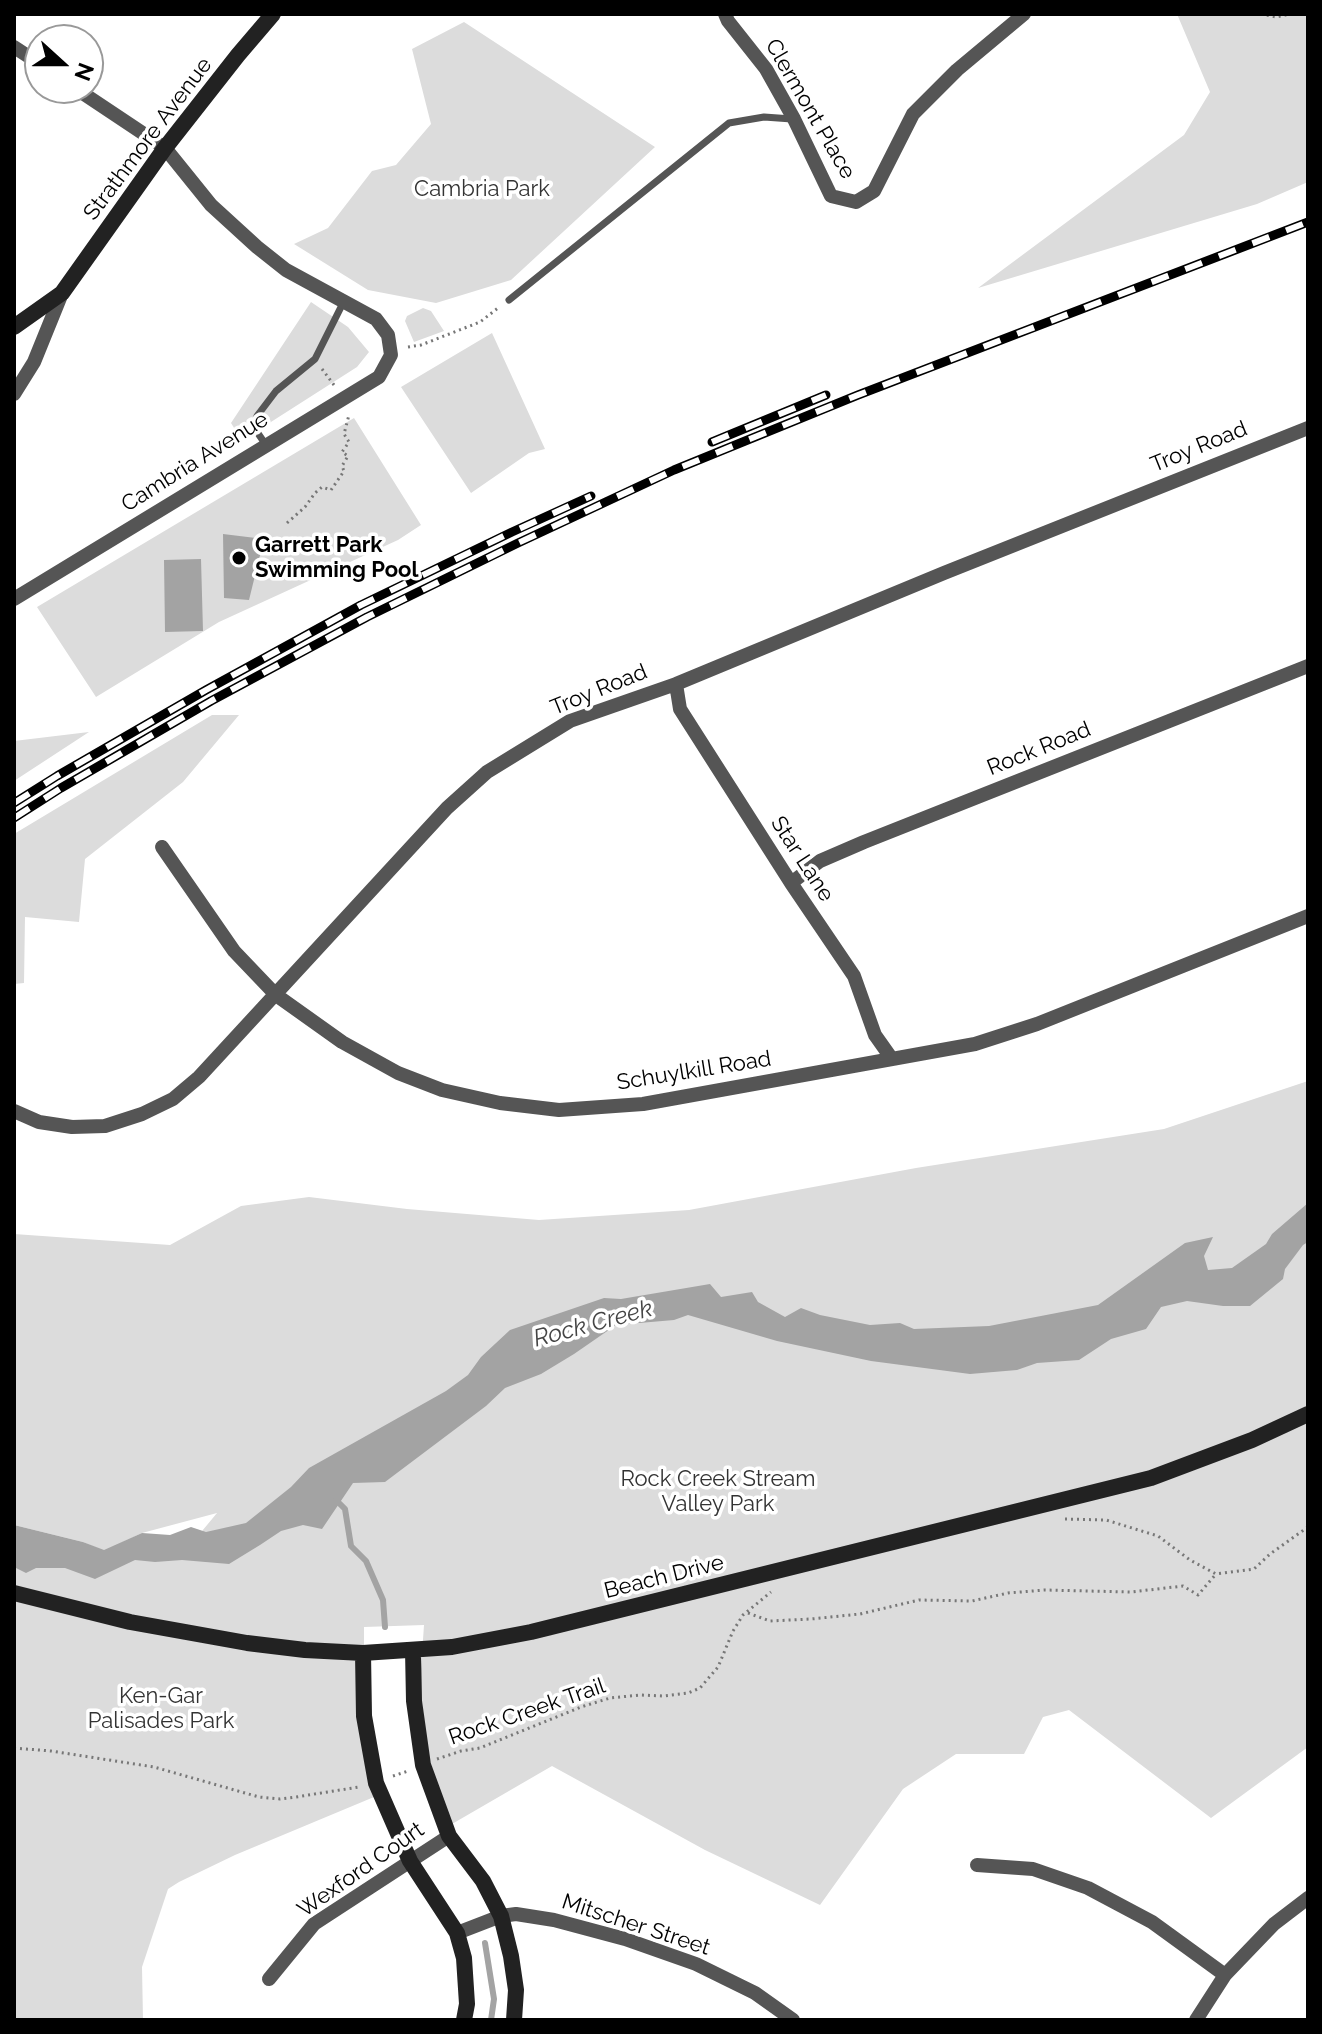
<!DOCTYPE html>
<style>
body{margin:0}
#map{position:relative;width:1322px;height:2034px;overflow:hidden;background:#fff;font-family:Raleway,sans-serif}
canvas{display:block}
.frame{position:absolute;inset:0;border:16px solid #000;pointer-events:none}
.north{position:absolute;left:24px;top:24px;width:80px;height:80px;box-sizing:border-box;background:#fff;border:2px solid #999;border-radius:50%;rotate:111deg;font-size:22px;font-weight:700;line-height:32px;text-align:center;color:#000}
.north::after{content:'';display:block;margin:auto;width:28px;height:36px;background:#000;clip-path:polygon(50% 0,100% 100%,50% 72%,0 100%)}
</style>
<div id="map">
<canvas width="1322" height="2034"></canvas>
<div class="frame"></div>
<div class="north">N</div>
</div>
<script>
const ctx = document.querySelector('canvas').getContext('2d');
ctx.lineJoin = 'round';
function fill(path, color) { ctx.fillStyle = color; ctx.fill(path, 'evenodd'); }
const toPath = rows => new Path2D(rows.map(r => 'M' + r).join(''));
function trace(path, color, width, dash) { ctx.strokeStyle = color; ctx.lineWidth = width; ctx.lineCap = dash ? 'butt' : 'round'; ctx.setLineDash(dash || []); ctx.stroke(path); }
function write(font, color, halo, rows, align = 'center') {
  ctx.font = font + ' Raleway,sans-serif'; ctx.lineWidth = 7; ctx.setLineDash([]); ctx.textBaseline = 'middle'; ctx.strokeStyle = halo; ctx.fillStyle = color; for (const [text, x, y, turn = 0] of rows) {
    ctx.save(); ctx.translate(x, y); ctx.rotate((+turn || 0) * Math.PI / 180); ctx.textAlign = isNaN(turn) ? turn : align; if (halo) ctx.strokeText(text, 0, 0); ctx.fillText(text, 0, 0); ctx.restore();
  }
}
fill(toPath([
 [1177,14,1308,14,1308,182,1257,204,978,288,1184,135,1210,92],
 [464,22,655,147,511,280,436,303,368,290,294,244,328,228,372,171,396,165,431,124,412,49],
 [311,302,348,327,369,352,357,367,249,436,241,439,231,423],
 [423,308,431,311,444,331,414,342,405,321,407,316],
 [492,333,545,449,529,453,471,493,401,387],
 [354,418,421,525,398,540,219,622,96,697,37,607],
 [212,715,239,715,183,782,85,859,79,922,25,917,24,983,14,984,14,834],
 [89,732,14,781,14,741],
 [1308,1081,1308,1747,1211,1818,1069,1710,1043,1717,1024,1754,956,1754,903,1789,820,1905,705,1850,552,1766,452,1824,438,1791,428,1752,420,1684,424,1625,364,1627,364,1694,386,1792,235,1855,179,1882,168,1889,142,1967,143,2020,14,2020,14,1535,135,1560,178,1560,217,1513,142,1533,104,1551,83,1542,14,1525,14,1234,170,1245,241,1206,309,1197,407,1209,539,1220,689,1210,916,1168,1164,1129]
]), '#dcdcdc');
fill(toPath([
 [223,534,264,539,249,600,224,598],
 [201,559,203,631,165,632,164,560],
 [1308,1203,1308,1242,1303,1245,1285,1269,1283,1279,1250,1306,1223,1306,1187,1301,1161,1307,1146,1329,1111,1339,1079,1360,1037,1363,1017,1370,970,1374,871,1361,777,1341,688,1315,674,1320,616,1325,574,1354,541,1374,505,1388,486,1406,385,1482,353,1483,322,1529,303,1525,281,1531,260,1545,229,1564,182,1560,155,1562,135,1560,95,1579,65,1568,36,1568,26,1573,14,1567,14,1525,83,1542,104,1550,142,1533,170,1535,191,1527,206,1532,246,1523,291,1487,309,1468,446,1391,468,1375,481,1357,510,1330,604,1298,621,1299,710,1284,721,1297,752,1292,758,1302,785,1317,801,1308,820,1315,870,1325,900,1323,914,1329,989,1326,1098,1305,1185,1243,1213,1237,1204,1256,1208,1270,1232,1268,1266,1244,1272,1234]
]), '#a3a3a3');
trace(toPath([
 [336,1500,345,1509,351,1546,366,1561,383,1600,385,1627],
 [485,1943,494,1999,491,2020]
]), '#a3a3a3', 6);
trace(toPath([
 [1261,14,1276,17,1290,14],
 [408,347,421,345,480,322,498,308],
 [322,369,334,385],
 [287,523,305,507,315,493,322,487,331,490,344,471,342,466,348,456,342,452,349,442,344,434,349,415],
 [1065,1519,1106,1520,1158,1536,1190,1560,1216,1574,1254,1569,1270,1554,1308,1527],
 [748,1613,770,1621,811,1619,860,1614,919,1600,972,1601,1008,1593,1045,1590,1131,1592,1183,1586,1198,1595,1216,1574],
 [14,1748,51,1751,154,1767,259,1797,280,1799,296,1797,359,1787],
 [437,1759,461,1751,480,1748,581,1707,610,1698,640,1695,663,1696,688,1693,700,1688,718,1667,733,1631,743,1615,771,1592],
 [393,1776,408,1771]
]), '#777', 3, [2, 4]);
trace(toPath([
 [509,300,729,123,764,117,792,119],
 [266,445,255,429,257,416,276,391,315,359,344,301]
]), '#555', 7);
trace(toPath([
 [725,14,728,21,766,69,794,119,831,196,856,202,874,191,913,114,957,70,1024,14],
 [14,47,40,64],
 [14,394,34,362,62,293],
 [14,599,379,377,391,355,388,335,376,319,286,270,257,247,211,205,165,148,75,88],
 [676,684,680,709,791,883,854,976,875,1035,892,1059],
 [162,847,234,951,276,995,342,1042,398,1073,442,1090,500,1103,559,1110,643,1104,975,1044,1037,1024,1308,916],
 [791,883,820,861,864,842,1308,666],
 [14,1111,39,1122,72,1127,105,1126,142,1114,173,1099,199,1077,447,808,487,772,570,721,676,684,944,573,1308,428],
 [977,1865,1033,1869,1088,1888,1152,1922,1225,1975],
 [457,1933,501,1916,516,1914,554,1920,625,1939,696,1964,755,1993,793,2020],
 [269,1979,314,1924,449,1836],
 [1196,2020,1225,1975,1274,1924,1308,1898]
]), '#555', 14);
trace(toPath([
 [14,327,62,293,165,148,238,55,273,14],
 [14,1593,130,1622,247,1643,305,1650,363,1653,452,1647,531,1632,1151,1478,1252,1440,1308,1414],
 [413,1650,414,1701,423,1765,449,1836,483,1881,501,1916,511,1956,516,1990,514,2020],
 [363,1653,364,1716,376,1783,410,1861,457,1933,464,1958,467,2004,464,2020]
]), '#222', 16);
const rail = toPath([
 [712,442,826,395],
 [14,803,57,776,206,690,361,605,512,532,591,496],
 [14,818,61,788,211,701,367,617,518,543,674,470,858,395,1308,222]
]);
trace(rail, '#000', 9);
trace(rail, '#fff', 6, [18]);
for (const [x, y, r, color] of [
 [239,558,8,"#000"]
]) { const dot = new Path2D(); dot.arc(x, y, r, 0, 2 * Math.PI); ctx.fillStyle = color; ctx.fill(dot); trace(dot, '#fff', 3); }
write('22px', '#000', '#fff', [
 ["Clermont Place",810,109,60],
 ["Strathmore Avenue",148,139,-53],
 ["Troy Road",1199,447,-22],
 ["Cambria Avenue",195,462,-32],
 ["Troy Road",599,690,-22],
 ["Rock Road",1039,749,-22],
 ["Star Lane",802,859,57],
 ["Schuylkill Road",694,1071,-9],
 ["Beach Drive",664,1577,-14],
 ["Rock Creek Trail",527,1712,-19],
 ["Wexford Court",361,1870,-35],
 ["Mitscher Street",636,1925,18]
]);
write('22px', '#333', '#fff', [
 ["Cambria Park",482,189],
 ["Rock Creek Stream",718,1479],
 ["Valley Park",718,1504],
 ["Ken-Gar",161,1696],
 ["Palisades Park",161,1721]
]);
write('bold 22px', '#000', '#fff', [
 ["Garrett Park",255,545],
 ["Swimming Pool",255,570]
], 'left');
write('italic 24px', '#444', '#fff', [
 ["Rock Creek",593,1324,-15]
]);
</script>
